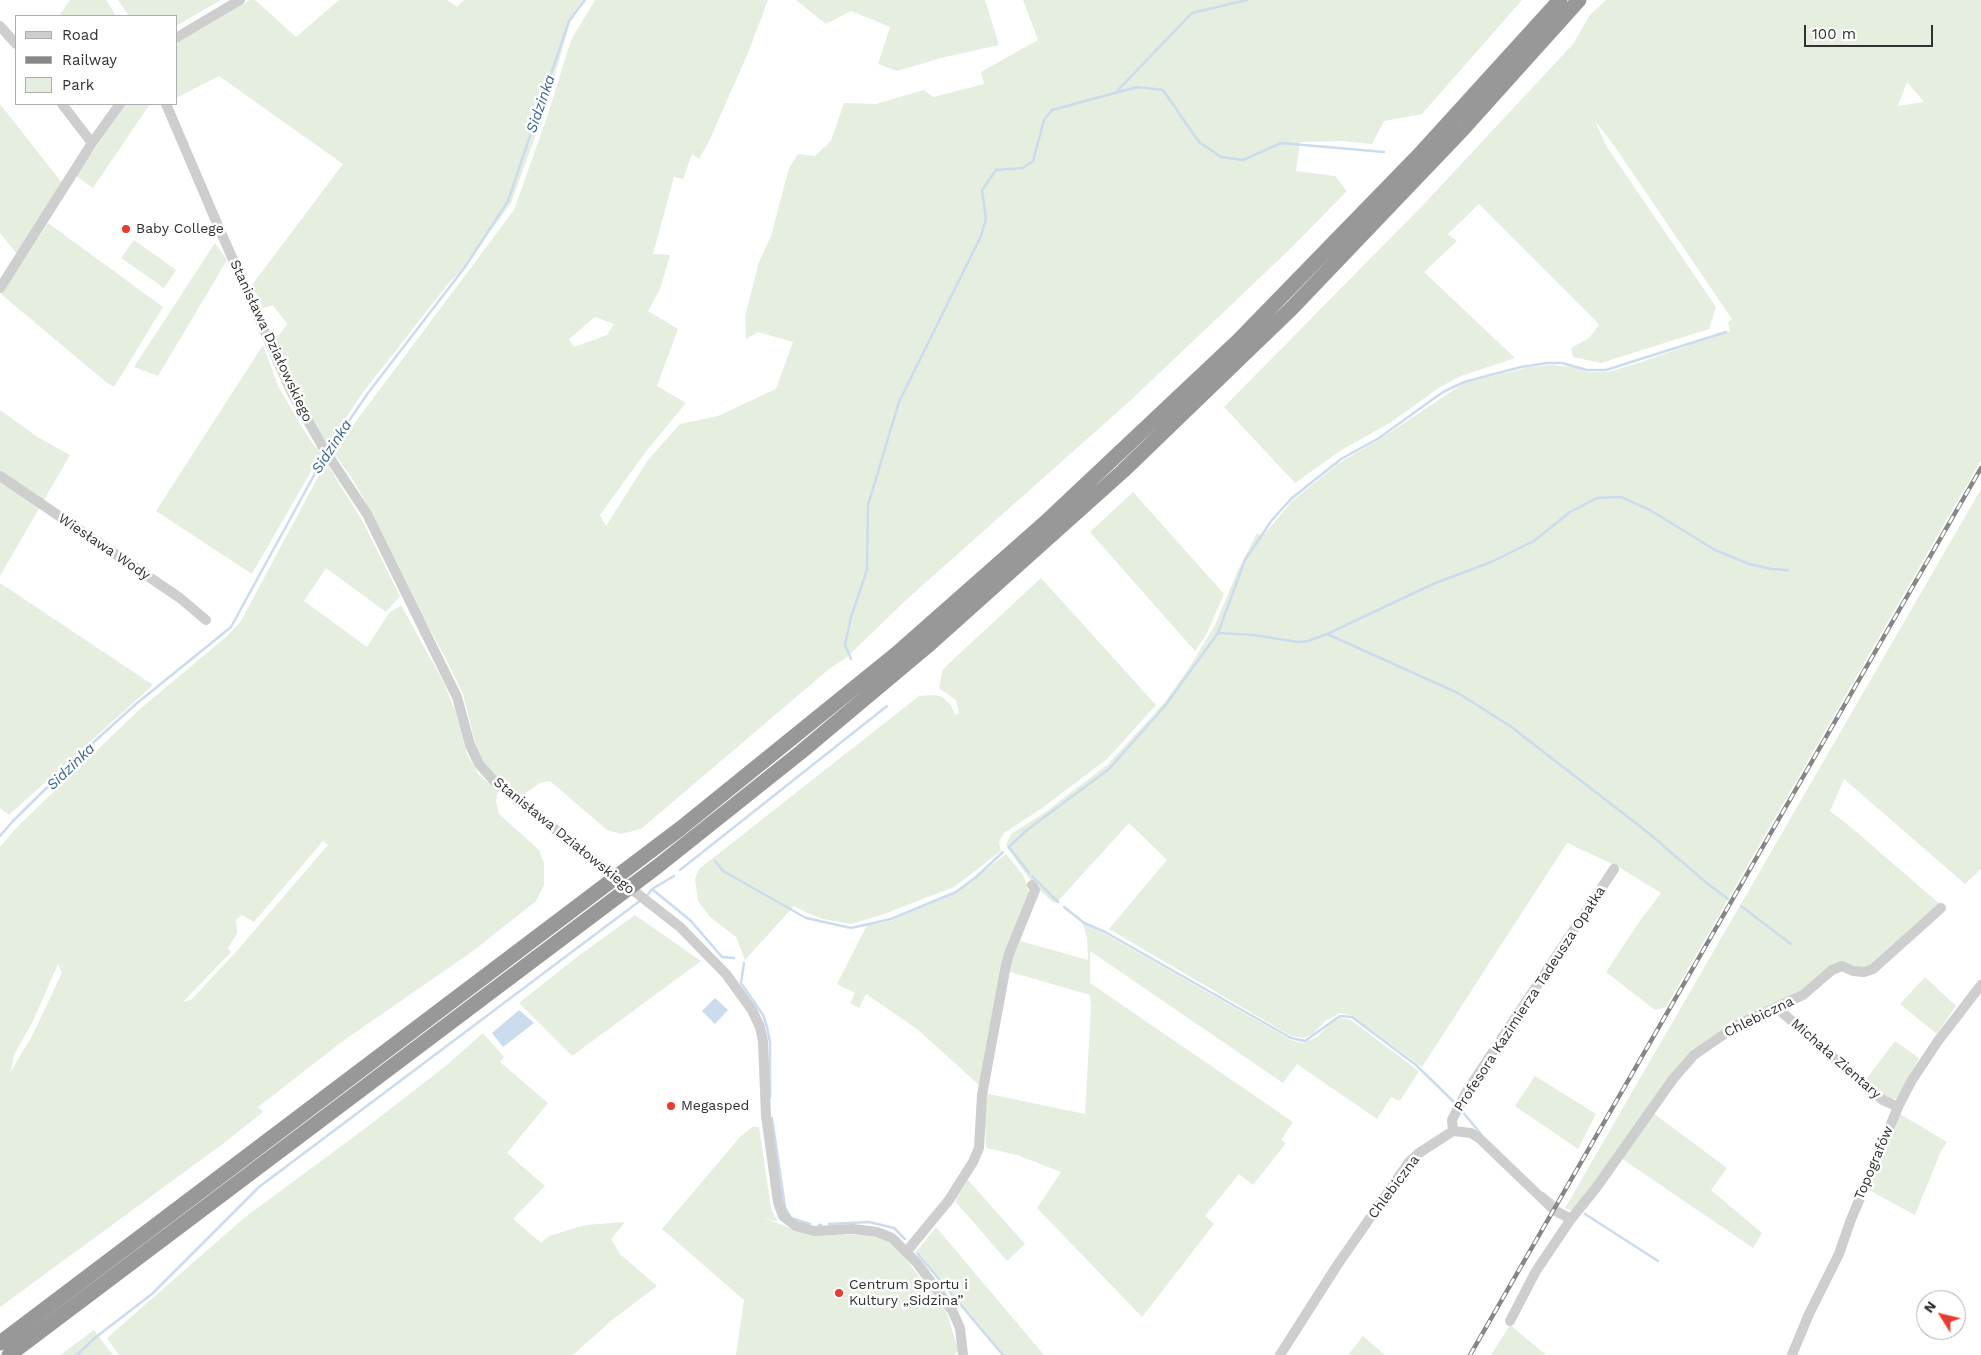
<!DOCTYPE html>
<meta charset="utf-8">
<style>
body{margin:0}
#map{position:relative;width:1981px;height:1355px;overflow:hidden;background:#fff;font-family:"Work Sans",sans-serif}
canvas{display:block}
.legend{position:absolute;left:15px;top:15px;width:162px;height:90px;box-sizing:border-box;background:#fff;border:1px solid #adadad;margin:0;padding:6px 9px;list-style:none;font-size:15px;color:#313131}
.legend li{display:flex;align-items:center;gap:10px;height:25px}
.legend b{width:25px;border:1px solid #adadad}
.north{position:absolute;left:1916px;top:1290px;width:50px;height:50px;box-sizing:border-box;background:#fff;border:1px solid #adadad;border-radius:50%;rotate:306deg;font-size:14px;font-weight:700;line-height:20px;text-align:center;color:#313131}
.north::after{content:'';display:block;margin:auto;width:18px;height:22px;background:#eb3b30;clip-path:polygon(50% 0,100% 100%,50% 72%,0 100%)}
.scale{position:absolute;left:1804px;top:25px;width:129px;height:22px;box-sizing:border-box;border:2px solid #313131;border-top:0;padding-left:6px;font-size:15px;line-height:18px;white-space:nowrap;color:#313131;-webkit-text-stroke:4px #fff;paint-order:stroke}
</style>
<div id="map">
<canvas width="1981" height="1355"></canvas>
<ul class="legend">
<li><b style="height:6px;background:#cecece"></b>Road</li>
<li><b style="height:6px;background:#868686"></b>Railway</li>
<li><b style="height:14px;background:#e5eedf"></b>Park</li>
</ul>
<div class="north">N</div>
<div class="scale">100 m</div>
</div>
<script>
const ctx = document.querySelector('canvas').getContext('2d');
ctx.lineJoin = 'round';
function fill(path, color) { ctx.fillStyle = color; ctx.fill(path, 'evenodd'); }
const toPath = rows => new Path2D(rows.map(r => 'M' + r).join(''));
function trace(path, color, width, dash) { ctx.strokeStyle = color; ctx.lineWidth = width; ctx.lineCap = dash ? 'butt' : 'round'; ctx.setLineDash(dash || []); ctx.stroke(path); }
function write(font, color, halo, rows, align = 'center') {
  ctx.font = font + ' "Work Sans",sans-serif'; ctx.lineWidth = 5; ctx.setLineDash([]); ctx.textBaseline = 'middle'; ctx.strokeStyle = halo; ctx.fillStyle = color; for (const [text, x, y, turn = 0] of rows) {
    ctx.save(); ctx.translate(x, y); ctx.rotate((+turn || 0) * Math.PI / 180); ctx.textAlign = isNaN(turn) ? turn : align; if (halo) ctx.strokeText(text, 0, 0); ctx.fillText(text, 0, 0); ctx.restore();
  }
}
fill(toPath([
 [70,0,106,0,116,16,59,16],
 [118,0,221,0,176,26,176,16,129,16],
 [250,0,255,0,296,37,339,0,447,0,457,7,464,0,585,0,570,23,543,115,511,203,465,266,448,284,364,391,328,444,316,430,299,403,275,341,287,324,273,305,263,308,252,285,343,164,219,76,176,98,176,44],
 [595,0,768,0,748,53,709,141,699,159,692,154,683,179,674,177,653,254,670,255,660,289,648,311,678,329,657,386,686,403,647,450,600,515,606,526,648,460,680,424,718,416,776,389,793,342,758,332,746,339,745,317,759,262,771,236,789,168,798,154,815,156,831,141,844,103,876,104,924,90,933,97,984,84,981,72,1038,40,1023,0,1522,0,1422,114,1384,121,1372,144,1341,141,1300,142,1296,171,1335,176,1347,191,1289,250,1132,399,906,600,846,658,829,669,641,829,621,834,607,830,550,781,540,783,524,794,520,795,513,793,493,774,483,761,477,751,463,694,447,661,417,606,373,515,353,480,333,452,514,210,547,117,571,40],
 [595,317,614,324,607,335,574,347,569,339],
 [796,0,985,0,999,45,941,58,897,71,878,64,890,27,851,11,826,24],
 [1606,0,1981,0,1981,460,1666,1007,1655,1010,1606,972,1639,922,1661,893,1617,866,1567,843,1422,1067,1351,1015,1340,1013,1325,1021,1313,1034,1304,1038,1291,1036,1109,929,1167,860,1129,823,1060,899,1054,903,1033,884,1006,846,1007,843,1011,834,1044,813,1108,764,1165,702,1189,668,1215,625,1238,570,1257,533,1262,537,1292,501,1339,463,1383,437,1464,383,1530,367,1550,365,1575,367,1588,372,1607,372,1635,364,1730,331,1728,322,1732,319,1615,147,1595,121,1607,147,1716,307,1709,329,1601,363,1573,357,1571,348,1589,338,1599,325,1597,322,1479,204,1448,234,1457,241,1424,272,1515,358,1461,376,1440,387,1393,421,1340,451,1295,483,1224,407,1424,204,1573,44,1590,15],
 [1907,82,1924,102,1923,102,1898,106],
 [0,104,62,183,17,254,0,233],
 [126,104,150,104,93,188,76,176],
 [48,223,163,307,114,387,106,382,1,294],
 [134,240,176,270,164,288,121,258],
 [215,243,227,260,158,376,134,367],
 [263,345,278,386,308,437,321,454,252,574,156,511],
 [0,410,36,436,70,455,0,576],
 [326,462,363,522,400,596,386,612,326,568,304,601,367,647,389,613,401,605,444,683,456,713,467,754,479,775,498,791,496,801,499,814,539,850,544,863,544,885,536,901,473,951,343,1041,258,1107,263,1112,224,1143,0,1307,0,847,19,825,140,709,226,637,241,621],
 [323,841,328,845,235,953,191,1000,183,1002,231,952,228,948,237,933,236,920,242,915,254,922],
 [58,964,62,973,32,1036,11,1071,14,1055,34,1019],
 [1981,489,1981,869,1965,884,1844,779,1830,811,1853,829,1941,905,1871,965,1858,968,1841,963,1801,994,1712,1038,1574,1211,1565,1208],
 [1133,492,1224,594,1206,635,1195,651,1090,532],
 [1041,578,1156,705,1107,759,1041,809,1004,833,999,842,1001,851,954,887,881,915,851,924,823,919,805,912,794,906,745,960,736,937,710,917,698,901,695,879,699,869,919,696,934,695,942,697,951,705,955,715,959,713,956,700,939,688,943,669],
 [0,583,153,685,9,815,0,808],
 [1006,854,1023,875,1027,884,1029,896,979,1085,917,1029,866,994,859,1008,850,1003,855,993,837,984,867,925,891,921,957,892],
 [635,915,701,961,572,1056,519,1003,577,957],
 [1083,924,1105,934,1291,1040,1303,1043,1317,1037,1330,1024,1340,1018,1351,1020,1419,1071,1400,1101,1391,1097,1377,1119,1297,1064,1283,1083,1090,951,1090,983,1293,1122,1281,1140,1286,1143,1253,1185,1239,1174,1205,1216,1214,1224,1142,1317,1037,1208,1061,1172,1017,1155,986,1148,984,1093,1085,1114,1091,1008,1090,995,1007,971,1020,941,1088,960,1087,938],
 [1925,977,1956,1006,1937,1034,1900,1004],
 [483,1033,504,1057,500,1062,548,1103,507,1153,545,1186,513,1219,541,1243,549,1236,585,1225,625,1222,611,1239,620,1254,657,1286,612,1320,573,1355,119,1355,107,1338,244,1218,367,1127,447,1065],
 [1895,1041,1919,1058,1897,1099,1889,1099,1865,1081],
 [1535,1076,1596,1114,1578,1149,1515,1106],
 [1653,1113,1727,1168,1711,1190,1762,1233,1753,1248,1621,1158],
 [1900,1114,1947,1142,1941,1151,1915,1215,1867,1189],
 [752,1127,759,1127,771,1209,778,1222,761,1217,809,1235,859,1235,879,1238,891,1244,900,1252,946,1310,958,1349,955,1355,736,1355,744,1300,662,1229,740,1137],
 [968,1180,1025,1244,1007,1261,955,1201],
 [936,1227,1044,1355,1004,1355,917,1251],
 [1510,1325,1546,1355,1491,1355],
 [94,1330,113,1355,60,1355],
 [1363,1336,1385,1355,1348,1355]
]), '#e5eedf');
fill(toPath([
 [715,998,728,1010,715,1024,702,1011],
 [519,1010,534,1023,503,1047,492,1033]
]), '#cbdcee');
trace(toPath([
 [1117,91,1192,13,1247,0],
 [329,450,368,393,465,267,508,201,569,21,585,0],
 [1218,633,1254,635,1298,642,1308,641,1327,634,1433,584,1491,562,1534,541,1570,512,1597,498,1621,497,1650,510,1715,550,1749,564,1771,569,1788,570],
 [1327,634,1458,693,1510,726,1646,831,1708,884,1728,899],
 [851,659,845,645,851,617,867,570,868,505,899,402,981,236,986,219,982,190,996,170,1023,168,1033,161,1044,120,1052,110,1137,87,1163,90,1199,142,1221,157,1243,160,1281,143,1384,152],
 [0,836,13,821,85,750,136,704,231,627,324,457],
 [715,861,723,871,806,918,851,928,891,919,956,892,976,877,1003,852],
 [680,870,887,706],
 [1029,873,1009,847,1027,830,1109,769,1164,707,1218,633,1245,560,1272,520,1292,498,1341,459,1379,438,1443,392,1464,382,1521,367,1547,363,1562,363,1587,370,1606,370,1726,332],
 [1032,876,1058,902],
 [652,889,691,921,722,957,734,958],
 [646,897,652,889,674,876],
 [1741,906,1791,944],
 [1064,907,1084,923,1105,932,1291,1038,1305,1041,1340,1016,1352,1017,1416,1065,1456,1104],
 [744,963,741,983,763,1015,767,1027,770,1042,770,1097],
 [1461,1110,1481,1134],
 [772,1118,785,1207,790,1216],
 [1543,1193,1554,1202],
 [1585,1214,1658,1261],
 [794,1219,810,1224],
 [829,1224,869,1222,894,1228,905,1239],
 [819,1225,821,1225],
 [917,1253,1003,1355],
 [77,1355,96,1337,152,1294,259,1187,641,900]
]), '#cbdcee', 2.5);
trace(toPath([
 [0,26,16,44],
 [176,38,240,0],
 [62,104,92,143],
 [166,104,219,228,292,393,324,449,367,514,457,697,470,745,479,764,494,781,520,802,680,927,726,974,752,1010,760,1027,763,1041,766,1116,778,1202,783,1216,796,1226,814,1231,853,1229,877,1232,892,1238,917,1263,952,1310,960,1328,963,1355],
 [0,288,92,143,120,104],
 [0,476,180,598,206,620],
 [1776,1007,1870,1090,1883,1100,1898,1107],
 [1453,1131,1452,1120,1467,1091,1614,869],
 [907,1251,949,1200,973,1162,979,1148,982,1095,1006,965,1009,954,1035,890,1032,885],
 [1510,1321,1536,1271,1571,1219,1596,1188,1673,1079,1694,1055,1739,1024,1803,995,1832,970,1842,966,1853,971,1864,972,1873,969,1941,908],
 [1280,1355,1338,1264,1409,1162,1419,1153,1453,1131,1471,1133,1479,1138,1554,1210,1571,1219],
 [1792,1355,1809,1314,1839,1254,1850,1222,1898,1107,1912,1080,1938,1041,1981,985]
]), '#cecece', 10);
trace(toPath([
 [0,1343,681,828,896,654,1049,519,1238,341,1419,155,1560,0],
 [9,1355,658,866,801,752,931,643,1123,471,1292,308,1463,129,1579,0]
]), '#989898', 15);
const rail = toPath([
 [1470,1355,1981,468]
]);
trace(rail, '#868686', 4.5);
trace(rail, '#fff', 2.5, [8]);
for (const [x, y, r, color] of [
 [126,229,5,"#eb3b30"],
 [671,1106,5,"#eb3b30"],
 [839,1293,5,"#eb3b30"]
]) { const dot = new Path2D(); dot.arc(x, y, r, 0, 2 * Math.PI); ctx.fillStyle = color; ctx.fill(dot); trace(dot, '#fff', 2); }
write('14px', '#313131', '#fff', [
 ["Baby College",136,229],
 ["Megasped",681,1106],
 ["Centrum Sportu i",849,1285],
 ["Kultury „Sidzina”",849,1301]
], 'left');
write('14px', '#313131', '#fff', [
 ["Stanisława Działowskiego",271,341,65],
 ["Wiesława Wody",104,547,34],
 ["Stanisława Działowskiego",564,836,39],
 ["Profesora Kazimierza Tadeusza Opałka",1530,999,-57],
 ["Chlebiczna",1759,1017,-26],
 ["Michała Zientary",1836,1059,41],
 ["Topografów",1874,1163,-67],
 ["Chlebiczna",1394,1187,-53]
]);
write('italic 15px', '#3b6797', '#fff', [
 ["Sidzinka",541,104,-71],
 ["Sidzinka",332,447,-57],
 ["Sidzinka",71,767,-44]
]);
</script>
